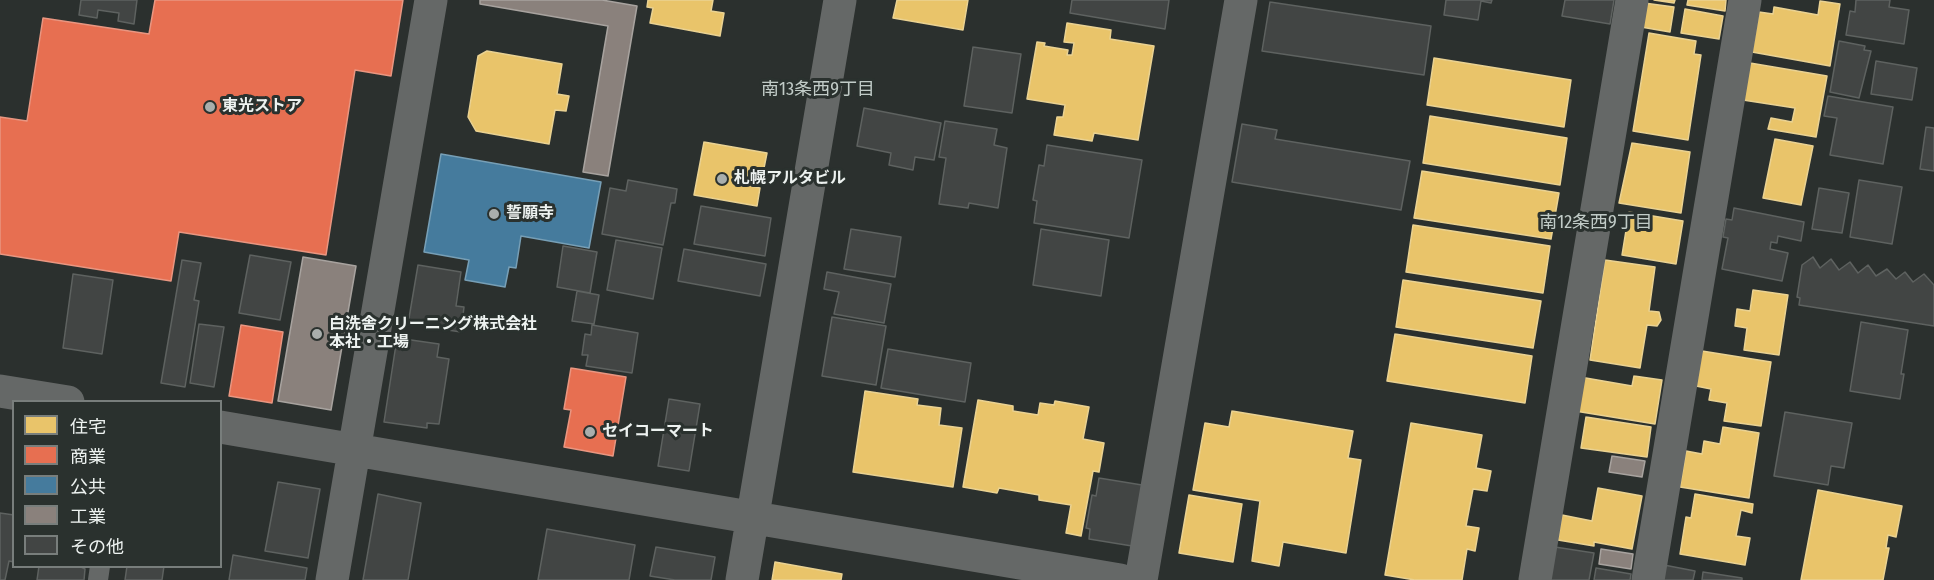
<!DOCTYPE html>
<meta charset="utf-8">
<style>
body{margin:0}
#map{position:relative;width:1934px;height:580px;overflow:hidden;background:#2b302e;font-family:"Fira Sans Condensed","Noto Sans JP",sans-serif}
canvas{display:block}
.legend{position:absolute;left:12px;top:400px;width:210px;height:168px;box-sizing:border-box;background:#2a312e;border:2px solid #787e7c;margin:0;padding:8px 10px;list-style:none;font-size:18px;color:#edf2f0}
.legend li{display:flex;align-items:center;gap:12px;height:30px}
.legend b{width:30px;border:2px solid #787e7c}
</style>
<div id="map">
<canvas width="1934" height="580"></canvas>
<ul class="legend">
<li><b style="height:16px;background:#e9c46a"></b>住宅</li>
<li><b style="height:16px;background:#e76f51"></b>商業</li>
<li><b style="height:16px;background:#457b9d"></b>公共</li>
<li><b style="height:16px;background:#8a817c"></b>工業</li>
<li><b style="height:16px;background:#424544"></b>その他</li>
</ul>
</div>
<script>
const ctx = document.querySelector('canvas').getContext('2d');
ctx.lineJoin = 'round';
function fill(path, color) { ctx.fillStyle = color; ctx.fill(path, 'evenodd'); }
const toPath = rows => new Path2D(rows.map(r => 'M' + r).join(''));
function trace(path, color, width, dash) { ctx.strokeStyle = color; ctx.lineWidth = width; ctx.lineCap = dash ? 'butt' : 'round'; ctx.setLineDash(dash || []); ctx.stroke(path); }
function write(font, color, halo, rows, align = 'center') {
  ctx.font = font + ' "Fira Sans Condensed","Noto Sans JP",sans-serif'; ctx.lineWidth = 6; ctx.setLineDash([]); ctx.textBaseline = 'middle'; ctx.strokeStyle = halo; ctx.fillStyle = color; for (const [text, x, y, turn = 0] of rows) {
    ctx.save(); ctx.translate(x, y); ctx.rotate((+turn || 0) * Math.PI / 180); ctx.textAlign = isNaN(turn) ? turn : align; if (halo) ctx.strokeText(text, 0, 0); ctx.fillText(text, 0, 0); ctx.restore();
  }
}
const homes = toPath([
 [648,0,713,0,711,11,724,13,720,36,650,23,653,8,647,7,648,0],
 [897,0,968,0,963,30,893,18,897,0],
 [1654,0,1675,0,1674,3,1654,0],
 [1688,0,1726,0,1725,11,1687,5,1688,0],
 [1820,1,1840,4,1830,66,1752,52,1759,12,1773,14,1774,7,1818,15,1820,1],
 [1644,3,1674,7,1670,32,1641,27,1644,3],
 [1685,9,1723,16,1719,39,1681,33,1685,9],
 [1067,23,1111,30,1110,39,1154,46,1138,140,1094,133,1092,141,1054,135,1057,117,1063,117,1065,105,1027,99,1037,42,1045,43,1044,46,1068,50,1067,55,1072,55,1074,43,1064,42,1067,23],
 [1649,33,1696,41,1694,54,1701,55,1688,140,1633,131,1649,33],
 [487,51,562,64,557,94,569,96,566,111,555,110,549,144,476,131,468,117,478,56,487,51],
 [1434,58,1571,80,1564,127,1427,105,1434,58],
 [1750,63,1827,76,1816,137,1768,129,1771,118,1792,122,1795,108,1743,100,1750,63],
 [1430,116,1567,138,1560,185,1423,163,1430,116],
 [1775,139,1813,146,1801,205,1763,198,1775,139],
 [704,142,767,153,763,173,749,170,746,185,760,188,757,206,694,195,704,142],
 [1632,143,1690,152,1681,213,1619,203,1632,143],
 [1422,171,1559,193,1551,239,1414,218,1422,171],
 [1629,212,1683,221,1676,264,1622,255,1629,212],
 [1413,225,1550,246,1543,293,1406,272,1413,225],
 [1605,260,1655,267,1649,311,1659,312,1661,320,1657,326,1647,325,1640,368,1590,360,1605,260],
 [1403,280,1541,301,1533,348,1396,327,1403,280],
 [1753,290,1788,295,1779,355,1744,350,1747,328,1735,326,1737,309,1750,311,1753,290],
 [1395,334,1532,356,1525,403,1387,381,1395,334],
 [1702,351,1771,362,1761,426,1724,421,1727,403,1709,400,1711,389,1696,386,1702,351],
 [1634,376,1662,380,1655,424,1575,411,1580,377,1632,386,1634,376],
 [865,391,918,399,917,405,941,408,939,425,962,428,953,487,853,472,865,391],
 [978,400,1013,406,1013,411,1038,415,1040,403,1054,405,1055,401,1089,407,1083,439,1104,443,1099,472,1093,471,1081,536,1066,533,1071,505,1039,500,1039,495,999,488,997,493,963,487,978,400],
 [1232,411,1353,431,1348,458,1361,460,1346,553,1283,542,1279,566,1252,561,1260,501,1193,490,1205,423,1229,427,1232,411],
 [1586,417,1651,427,1647,457,1581,448,1586,417],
 [1411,423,1482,435,1476,468,1491,471,1487,491,1473,489,1466,526,1479,528,1475,551,1467,549,1462,580,1415,580,1385,575,1411,423],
 [1723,427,1759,433,1749,498,1680,487,1686,451,1702,454,1704,441,1720,444,1723,427],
 [1598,488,1642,496,1632,549,1594,542,1594,546,1558,540,1562,515,1592,521,1598,488],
 [1818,490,1902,506,1896,537,1888,535,1886,548,1889,548,1883,580,1801,580,1818,490],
 [1695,494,1753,504,1752,513,1741,510,1736,536,1750,538,1745,565,1680,554,1686,517,1691,518,1695,494],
 [1189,495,1242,504,1233,562,1179,553,1189,495],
 [775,562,842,574,841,580,772,580,775,562]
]);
fill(homes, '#e9c46a');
trace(homes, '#ead292', 1.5);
const shops = toPath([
 [155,0,403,0,391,76,355,70,326,255,179,232,171,281,0,254,0,117,27,121,43,18,149,34,155,0],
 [241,325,283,332,272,403,229,396,241,325],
 [571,368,626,377,613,456,564,447,571,410,564,409,571,368]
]);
fill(shops, '#e76f51');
trace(shops, '#e99681', 1.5);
const public = toPath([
 [441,154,601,182,589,248,521,236,516,268,509,267,505,287,465,280,469,260,424,252,441,154]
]);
fill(public, '#457b9d');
trace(public, '#779fb6', 1.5);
const industry = toPath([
 [480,0,602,0,637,6,608,176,583,172,608,26,480,4,480,0],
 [303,257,356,266,331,410,278,401,303,257],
 [1612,456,1645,461,1642,477,1609,472,1612,456],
 [1601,549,1633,554,1631,569,1599,564,1601,549]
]);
fill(industry, '#8a817c');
trace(industry, '#a8a39f', 1.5);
const building = toPath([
 [81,0,137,0,134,24,118,21,119,13,98,10,97,18,79,15,81,0],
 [1072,0,1169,0,1165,29,1070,13,1072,0],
 [1446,0,1492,0,1491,3,1481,1,1478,20,1444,15,1446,0],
 [1565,0,1614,0,1610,24,1562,16,1565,0],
 [1856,0,1890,0,1889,7,1909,10,1904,44,1846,35,1850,11,1855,12,1856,0],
 [1270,2,1431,26,1424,75,1262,51,1270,2],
 [1839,41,1865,46,1864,50,1871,51,1859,98,1830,92,1839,41],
 [973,47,1021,54,1012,113,964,106,973,47],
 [1876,61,1917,68,1912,100,1871,94,1876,61],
 [1828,96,1893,107,1883,164,1830,155,1837,118,1824,116,1828,96],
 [864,108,941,123,934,160,915,157,913,170,889,165,891,153,857,146,864,108],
 [945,121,997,129,994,145,1007,148,998,208,969,203,968,208,939,204,946,158,939,157,945,121],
 [1242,124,1277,130,1275,139,1410,161,1401,210,1232,182,1242,124],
 [1926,127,1934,128,1934,171,1920,169,1926,127],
 [1047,145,1142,160,1129,238,1034,223,1037,201,1033,200,1039,165,1044,166,1047,145],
 [628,180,677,189,675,203,671,203,663,245,602,234,610,188,626,191,628,180],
 [1859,180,1902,187,1892,244,1850,237,1859,180],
 [1819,188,1849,193,1842,233,1812,229,1819,188],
 [701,206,771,218,765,256,694,244,701,206],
 [1734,208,1804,222,1801,241,1778,236,1777,243,1771,242,1770,249,1788,253,1782,281,1722,269,1728,238,1723,237,1726,219,1732,220,1734,208],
 [851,229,901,237,895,277,844,269,851,229],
 [1041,229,1109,240,1101,296,1033,285,1041,229],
 [616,240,662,248,653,299,607,290,616,240],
 [563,246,597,252,590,293,557,287,563,246],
 [684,249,766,264,760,296,678,281,684,249],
 [250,255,291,262,280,320,239,313,250,255],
 [1813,257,1820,268,1831,259,1839,270,1850,262,1858,273,1868,265,1876,276,1887,269,1896,279,1905,272,1913,282,1924,274,1934,285,1934,326,1799,305,1800,298,1797,297,1802,265,1813,257],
 [182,260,201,263,194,300,199,301,185,387,161,383,182,260],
 [418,265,461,272,456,306,464,307,461,332,408,324,418,265],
 [827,272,891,284,884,323,834,314,839,292,824,289,827,272],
 [73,274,113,280,102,354,63,348,73,274],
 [577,291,599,295,594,324,572,321,577,291],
 [832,317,886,326,876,385,822,376,832,317],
 [1861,322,1908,330,1901,374,1904,374,1900,399,1850,391,1861,322],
 [199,324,224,327,214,387,190,383,199,324],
 [592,325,638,333,632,373,586,366,588,355,582,355,585,334,591,335,592,325],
 [397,338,439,344,437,357,449,359,439,424,427,423,427,428,384,422,397,338],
 [888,349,971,363,965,402,881,388,888,349],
 [669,399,700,404,689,471,658,466,669,399],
 [1785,412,1852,423,1844,468,1831,466,1828,485,1774,476,1785,412],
 [1099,478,1142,485,1132,546,1089,539,1090,529,1086,528,1092,495,1096,496,1099,478],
 [278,482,320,489,308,558,265,551,278,482],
 [378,494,421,503,408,580,363,580,378,494],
 [0,513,14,515,14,562,9,561,5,580,0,580,0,513],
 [547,529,635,545,629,580,538,580,547,529],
 [656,547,715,557,711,580,675,580,650,576,656,547],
 [1555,547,1594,553,1589,580,1549,580,1555,547],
 [233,555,307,568,305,580,229,580,233,555],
 [1664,565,1695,571,1693,580,1661,580,1664,565],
 [39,566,79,566,85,569,84,580,37,580,39,566],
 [127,566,164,566,162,580,125,580,127,566],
 [1596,568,1631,574,1630,580,1594,580,1596,568],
 [1703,572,1742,578,1742,580,1702,580,1703,572]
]);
fill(building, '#424544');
trace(building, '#5e6260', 1.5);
trace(toPath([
 [98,580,100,566]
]), '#656867', 20);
trace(toPath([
 [0,391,68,402],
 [220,427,1120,580],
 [332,580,431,0],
 [742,580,840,0],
 [1141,580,1241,0],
 [1535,580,1632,0],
 [1648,580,1745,0]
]), '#656867', 33);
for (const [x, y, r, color] of [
 [210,107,6,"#a9aeac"],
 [722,179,6,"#a9aeac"],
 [494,214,6,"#a9aeac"],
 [317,334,6,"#a9aeac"],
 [590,432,6,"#a9aeac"]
]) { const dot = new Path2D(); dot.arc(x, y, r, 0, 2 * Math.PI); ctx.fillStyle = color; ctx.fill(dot); trace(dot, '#2a312e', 2); }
write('bold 16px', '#edf2f0', '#2a312e', [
 ["東光ストア",222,107],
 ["札幌アルタビル",734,179],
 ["誓願寺",506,214],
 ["白洗舎クリーニング株式会社",329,325],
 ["本社・工場",329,343],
 ["セイコーマート",602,432]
], 'left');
write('18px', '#c1cbc7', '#2a312e', [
 ["南13条西9丁目",818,90],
 ["南12条西9丁目",1596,223]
]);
</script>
